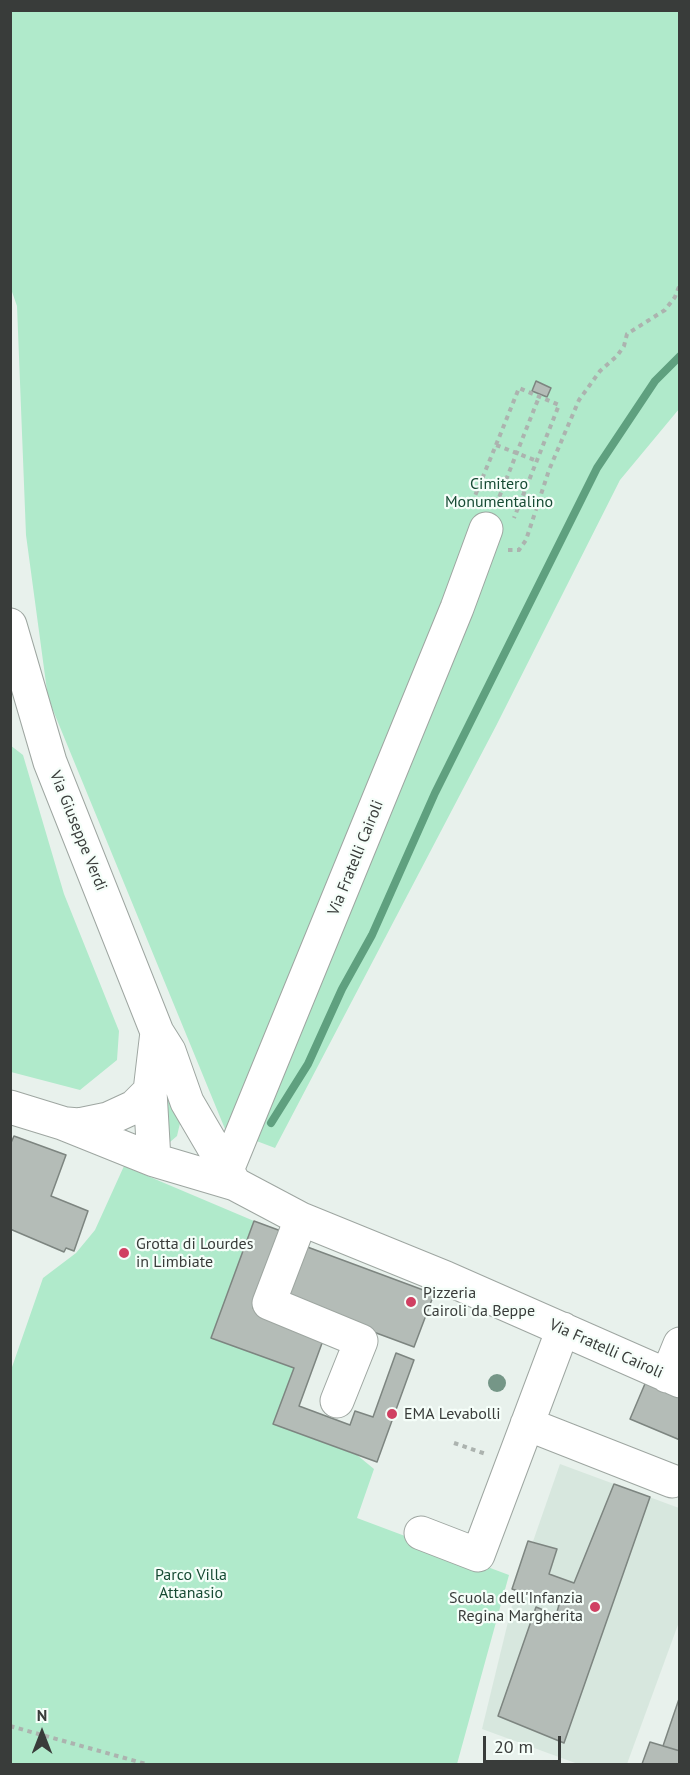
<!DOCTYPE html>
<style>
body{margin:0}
#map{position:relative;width:690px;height:1775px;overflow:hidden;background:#e8f1ec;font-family:"PT Sans",sans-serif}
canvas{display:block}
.frame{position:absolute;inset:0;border:12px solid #393c3a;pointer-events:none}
.north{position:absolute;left:12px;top:1703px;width:60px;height:60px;-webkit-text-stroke:4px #f5fef9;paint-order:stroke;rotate:0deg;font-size:16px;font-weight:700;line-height:24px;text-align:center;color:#393c3a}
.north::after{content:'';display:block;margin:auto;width:21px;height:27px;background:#393c3a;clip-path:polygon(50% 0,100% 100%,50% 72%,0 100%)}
.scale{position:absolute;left:483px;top:1736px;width:78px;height:27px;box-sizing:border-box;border:3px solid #393c3a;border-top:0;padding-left:8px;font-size:18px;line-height:21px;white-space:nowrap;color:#393c3a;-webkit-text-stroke:4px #f5fef9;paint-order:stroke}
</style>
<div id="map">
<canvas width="690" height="1775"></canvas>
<div class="frame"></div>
<div class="north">N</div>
<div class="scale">20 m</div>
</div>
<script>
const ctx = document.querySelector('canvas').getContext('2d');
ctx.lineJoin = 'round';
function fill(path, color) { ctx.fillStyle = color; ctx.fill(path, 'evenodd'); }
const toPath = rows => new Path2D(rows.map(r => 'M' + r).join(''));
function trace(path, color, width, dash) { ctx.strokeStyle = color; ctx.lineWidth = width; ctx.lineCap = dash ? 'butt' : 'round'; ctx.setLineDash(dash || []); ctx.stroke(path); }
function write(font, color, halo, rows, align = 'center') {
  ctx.font = font + ' "PT Sans",sans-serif'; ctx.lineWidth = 4.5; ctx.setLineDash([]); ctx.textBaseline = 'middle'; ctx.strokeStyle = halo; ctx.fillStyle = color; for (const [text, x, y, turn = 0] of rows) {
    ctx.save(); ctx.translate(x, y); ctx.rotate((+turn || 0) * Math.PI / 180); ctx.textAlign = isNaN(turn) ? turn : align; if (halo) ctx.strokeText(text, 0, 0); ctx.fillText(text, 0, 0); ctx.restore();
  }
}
fill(toPath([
 [560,1464,679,1508,679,1622,627,1764,578,1764,482,1729,515,1593]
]), '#d7e7de');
fill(toPath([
 [11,11,679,11,679,409,620,480,496,726,275,1148,225,1129,48,698,26,535,17,306,11,289],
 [10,745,23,755,64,894,119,1031,117,1060,80,1090,11,1072],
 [170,1092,181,1119,177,1136,170,1142,163,1141,166,1093],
 [124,1166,254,1221,211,1338,294,1368,273,1424,357,1455,374,1469,357,1518,509,1575,457,1764,11,1764,11,1370,43,1278,76,1253,95,1230]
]), '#b0eacb');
trace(toPath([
 [271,1123,308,1064,342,989,372,935,435,793,597,468,655,381,680,356]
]), '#5fa07f', 8);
const building = toPath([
 [536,381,551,388,547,397,532,391,536,381],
 [14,1136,66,1155,51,1196,88,1211,74,1251,66,1248,64,1252,10,1229,10,1145,14,1136],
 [254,1221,281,1231,253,1308,325,1335,299,1406,350,1425,355,1411,373,1417,396,1353,414,1360,377,1462,273,1424,294,1368,211,1338,254,1221],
 [302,1245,434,1294,414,1347,282,1298,302,1245],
 [647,1379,680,1393,680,1440,630,1419,647,1379],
 [614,1484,650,1497,564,1743,498,1716,536,1607,556,1615,559,1605,512,1589,528,1541,557,1549,549,1574,574,1583,614,1484],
 [680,1696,680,1751,663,1746,680,1696],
 [650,1742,680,1751,680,1764,642,1764,650,1742]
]);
fill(building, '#b4bcb7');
trace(building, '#7d8580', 1.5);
const minor = toPath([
 [10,625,50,762,157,1032,169,1051,187,1102,235,1184],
 [10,1107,62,1123,154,1160,235,1184,301,1219,446,1278,680,1381],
 [67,1124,79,1125,108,1119,134,1107,150,1091],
 [154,1160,150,1091,157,1032],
 [227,1170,457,608,486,529],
 [301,1219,269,1303,361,1341,337,1401],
 [667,1376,680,1344],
 [527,1424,672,1481],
 [421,1533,478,1555,563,1329]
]);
trace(minor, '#9ea6a1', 35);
trace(toPath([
 [496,445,519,388,559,405,514,518],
 [472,503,496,445,537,461],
 [496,505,539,397],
 [508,550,519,550,526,540,549,470,579,400,600,371,617,356,624,346,627,334,665,310,675,297,680,284],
 [454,1443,486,1454],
 [10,1726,146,1764]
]), '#acb3af', 4, [4.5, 4.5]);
trace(minor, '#fff', 33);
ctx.fillStyle = '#759687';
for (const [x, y] of [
 [497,1383]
]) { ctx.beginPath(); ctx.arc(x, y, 9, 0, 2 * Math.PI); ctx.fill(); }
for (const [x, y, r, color] of [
 [124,1253,6,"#d04062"],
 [411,1302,6,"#d04062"],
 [392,1414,6,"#d04062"],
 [595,1607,6,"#d04062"]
]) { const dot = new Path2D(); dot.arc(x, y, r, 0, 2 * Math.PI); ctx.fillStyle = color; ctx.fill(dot); trace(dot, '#f5fef9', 2); }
write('16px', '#174b34', '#f5fef9', [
 ["Cimitero",499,484],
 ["Monumentalino",499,502],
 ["Parco Villa",191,1575],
 ["Attanasio",191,1593]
]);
write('16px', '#393c3a', '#f5fef9', [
 ["Via Giuseppe Verdi",78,831,68],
 ["Via Fratelli Cairoli",356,858,-68],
 ["Via Fratelli Cairoli",606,1349,24]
]);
write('16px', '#393c3a', '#f5fef9', [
 ["Grotta di Lourdes",136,1244],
 ["in Limbiate",136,1262],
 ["Pizzeria",423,1293],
 ["Cairoli da Beppe",423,1311],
 ["EMA Levabolli",404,1414],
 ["Scuola dell'Infanzia",583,1598,"right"],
 ["Regina Margherita",583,1616,"right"]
], 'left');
</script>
